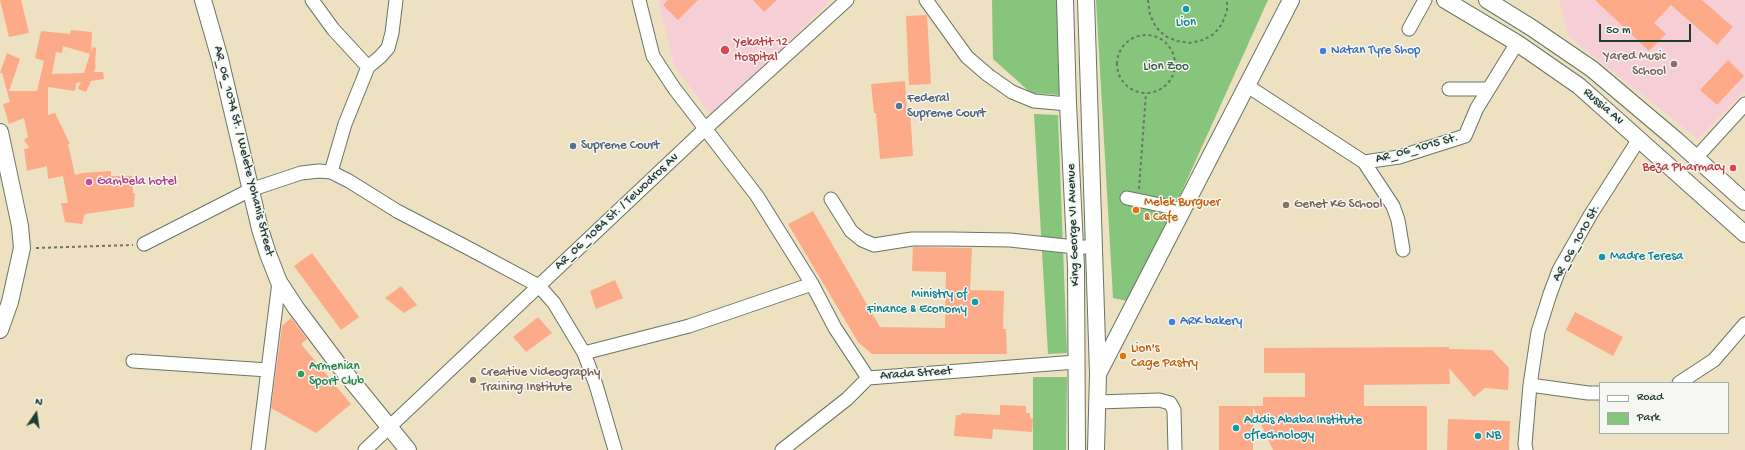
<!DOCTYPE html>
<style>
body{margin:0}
#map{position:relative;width:1745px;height:450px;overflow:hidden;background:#ede1c1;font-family:"Gochi Hand",sans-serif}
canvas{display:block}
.legend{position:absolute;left:1599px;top:382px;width:130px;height:52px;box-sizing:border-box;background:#f6f6f2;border:1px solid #a0aca6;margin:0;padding:5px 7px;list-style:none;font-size:12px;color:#1f3d34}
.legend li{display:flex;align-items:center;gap:8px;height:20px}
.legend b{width:20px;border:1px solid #a0aca6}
.north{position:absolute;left:16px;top:394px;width:40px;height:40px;-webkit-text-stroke:3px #f6f6f2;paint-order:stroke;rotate:13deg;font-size:11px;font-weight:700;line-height:16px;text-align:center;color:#1f3d34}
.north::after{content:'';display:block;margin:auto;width:14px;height:18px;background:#1f3d34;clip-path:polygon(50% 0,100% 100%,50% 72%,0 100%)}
.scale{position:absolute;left:1599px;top:24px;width:92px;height:18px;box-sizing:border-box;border:2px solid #1f3d34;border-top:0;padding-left:5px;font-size:12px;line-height:14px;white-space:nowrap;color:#1f3d34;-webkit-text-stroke:3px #f6f6f2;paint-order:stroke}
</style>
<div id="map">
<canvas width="1745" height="450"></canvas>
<ul class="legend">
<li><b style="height:5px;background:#fff"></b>Road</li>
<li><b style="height:11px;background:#87c57c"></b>Park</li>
</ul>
<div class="north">N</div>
<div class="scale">50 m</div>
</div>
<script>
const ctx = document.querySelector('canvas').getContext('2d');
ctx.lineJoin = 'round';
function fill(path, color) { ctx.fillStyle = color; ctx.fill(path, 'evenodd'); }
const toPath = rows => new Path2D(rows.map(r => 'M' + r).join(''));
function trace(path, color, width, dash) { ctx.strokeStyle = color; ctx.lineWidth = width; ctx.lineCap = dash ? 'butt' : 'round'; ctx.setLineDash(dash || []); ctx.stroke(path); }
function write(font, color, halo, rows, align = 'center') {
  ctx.font = font + ' "Gochi Hand",sans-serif'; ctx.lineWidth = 3; ctx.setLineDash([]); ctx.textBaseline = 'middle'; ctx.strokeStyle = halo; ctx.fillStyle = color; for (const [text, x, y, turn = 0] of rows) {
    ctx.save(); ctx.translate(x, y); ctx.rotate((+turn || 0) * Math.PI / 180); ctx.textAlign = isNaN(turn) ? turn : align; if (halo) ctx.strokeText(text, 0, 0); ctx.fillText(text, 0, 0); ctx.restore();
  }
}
fill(toPath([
 [658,0,831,0,712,116,675,67],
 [1559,0,1745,0,1745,91,1698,139,1569,37]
]), '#f6cfd6');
fill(toPath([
 [992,0,1058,0,1062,95,1031,93,993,59],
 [1096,0,1268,0,1132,302,1113,298],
 [1034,114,1058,115,1067,353,1048,354],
 [1033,377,1067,377,1066,450,1033,450]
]), '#87c57c');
fill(toPath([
 [0,0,21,0,29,33,9,37],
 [668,0,698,0,678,20,663,5],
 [753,0,777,0,764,12],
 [1595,0,1702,0,1733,27,1717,45,1671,5,1654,23,1666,34,1649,51],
 [927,15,931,84,909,85,906,16],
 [71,30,92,32,91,53,93,47,96,48,95,65,96,65,94,72,103,72,104,79,91,81,86,92,78,89,81,82,76,83,75,91,48,87,48,115,55,113,70,144,68,144,75,175,82,173,111,171,111,176,132,176,133,193,135,193,134,207,85,214,82,224,65,222,61,203,68,203,63,176,48,179,47,166,27,171,24,149,29,148,24,140,28,137,24,118,9,124,3,104,10,102,2,73,0,73,7,53,20,59,9,91,37,91,44,61,35,58,41,31,70,34],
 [63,46,90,54,84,73,52,74,56,52,62,53],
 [1728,60,1744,76,1717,105,1700,90],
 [905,81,907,111,910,110,913,156,880,159,876,113,874,113,871,84],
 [813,211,880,327,945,328,946,272,912,271,913,247,972,248,970,290,1004,291,1003,329,1006,329,1007,354,872,354,858,342,788,224],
 [312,253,359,317,341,330,294,266],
 [615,280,623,298,596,309,590,291],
 [401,286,417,305,404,313,385,298],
 [1575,312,1623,337,1613,356,1566,330],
 [538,317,552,333,526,352,513,337],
 [291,318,307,339,301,344,351,404,316,433,271,408,282,326],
 [1449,347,1449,349,1492,350,1509,368,1508,390,1485,388,1474,397,1449,368,1450,384,1364,385,1364,406,1427,406,1427,450,1273,450,1253,407,1253,450,1219,450,1219,406,1263,406,1263,397,1305,397,1305,373,1264,373,1264,348],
 [1000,405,1026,406,1026,413,1030,413,1030,418,1033,419,1032,432,993,429,992,439,954,436,956,415,961,415,961,413,1000,415],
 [1448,419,1510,421,1509,450,1447,450]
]), '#fdaa88');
const minor = toPath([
 [312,0,333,29,368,67],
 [639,0,653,56,674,88,757,196,812,284,835,328,868,378],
 [926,0,967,57,988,75,1012,92,1034,101,1068,104],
 [1409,29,1425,0],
 [1246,85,1364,162,1399,157,1465,136,1477,108,1517,43],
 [1449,89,1488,89],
 [1695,159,1745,104],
 [1364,162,1393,206,1398,220,1403,250],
 [331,172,345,124,368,67,380,57,388,48,392,33,396,0],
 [1127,198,1175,208],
 [831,199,851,231,862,240,874,245,912,239,951,239,1010,240,1075,247,1093,247],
 [144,244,250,190,301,173,319,171,331,172,349,181,397,211,470,249,539,286,554,303,584,353,596,385,615,450],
 [584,353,689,326,812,284],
 [133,361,268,370],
 [1679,383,1714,360,1745,324],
 [1530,385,1588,393,1600,393],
 [1097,402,1159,400,1170,403,1174,410,1175,450],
 [258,450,279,282],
 [365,450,706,128,847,0],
 [782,450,847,399,868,378,1076,362],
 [1526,450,1525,444,1530,385,1538,332,1550,294,1559,270,1591,214,1639,139]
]);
const major = toPath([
 [203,0,220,59,260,229,268,254,279,282,296,308,338,364,408,450],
 [1065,0,1068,104,1076,267,1077,450],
 [1086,0,1098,374,1096,450],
 [1445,0,1517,43,1579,86,1745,234],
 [1487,0,1532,28,1592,69,1675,139,1745,202],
 [0,132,20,226,22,248,10,302,0,330],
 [1099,372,1291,0]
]);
trace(minor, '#677665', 15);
trace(major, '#677665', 18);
trace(toPath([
 [1148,0,1150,15,1156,27,1165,36,1177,41,1190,43,1203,40,1214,34,1222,24,1227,11,1227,0],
 '1117 64a29 29 0 1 1 58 0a29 29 0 1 1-58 0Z',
 [1139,189,1146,93],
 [36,248,133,245]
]), '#677665', 2, [3, 3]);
trace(minor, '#fff', 13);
trace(major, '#fff', 16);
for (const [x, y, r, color] of [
 [1186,9,4,"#0f9aa8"],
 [725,50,5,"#e0444e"],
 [1323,51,4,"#3f7fe0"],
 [1674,64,4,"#8d6e63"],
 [899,106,4,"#5c6f8a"],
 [573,146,4,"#5c6f8a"],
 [1733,168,4,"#e0444e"],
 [89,182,4,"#d1479c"],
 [1286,205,4,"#8d6e63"],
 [1136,210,4,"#e8710a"],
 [1602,257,4,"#0f9aa8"],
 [975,302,4,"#0f9aa8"],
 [1172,322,4,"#3f7fe0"],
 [1123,356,4,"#e8710a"],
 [301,374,4,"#2e9e5b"],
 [473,380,4,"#8d6e63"],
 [1236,428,4,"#0f9aa8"],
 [1478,436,4,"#0f9aa8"]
]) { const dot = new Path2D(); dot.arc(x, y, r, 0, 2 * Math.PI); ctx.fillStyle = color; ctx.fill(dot); trace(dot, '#f6f6f2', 1.5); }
write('13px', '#0d838f', '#f6f6f2', [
 ["Lion",1186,23,"center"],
 ["Madre Teresa",1610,257],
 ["Ministry of",967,295,"right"],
 ["Finance & Economy",967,310,"right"],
 ["Addis Ababa Institute",1244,421],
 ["ofTechnology",1244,436],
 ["NB",1486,436]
], 'left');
write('13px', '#be3a42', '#f6f6f2', [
 ["Yekatit 12",734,43],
 ["Hospital",734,58],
 ["Beza Pharmacy",1725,168,"right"]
], 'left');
write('13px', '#366cbe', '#f6f6f2', [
 ["Natan Tyre Shop",1331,51],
 ["ARK bakery",1180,322]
], 'left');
write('13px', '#785e54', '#f6f6f2', [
 ["Yared Music",1666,57,"right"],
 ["School",1666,72,"right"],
 ["Genet KG School",1294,205],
 ["Creative Videography",481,373],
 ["Training Institute",481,388]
], 'left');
write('13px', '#395f46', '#f6f6f2', [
 ["Lion Zoo",1166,67]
]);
write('13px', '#4e5e75', '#f6f6f2', [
 ["Federal",907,99],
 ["Supreme Court",907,114],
 ["Supreme Court",581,146]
], 'left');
write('13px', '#1f3d34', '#f6f6f2', [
 ["Russia Av",1603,107,41],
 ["AR_06_1015 St.",1417,149,-15],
 ["AR_06_1074 St. / Welete Yohanis Street",243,151,76],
 ["AR_06_1084 St. / Tewodros Av",617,212,-43],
 ["King George VI Avenue",1074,225,-92],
 ["AR_06_1010 St.",1577,243,-61],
 ["Arada Street",916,374,-4]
]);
write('13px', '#b23c85', '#f6f6f2', [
 ["Gambela hotel",97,182]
], 'left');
write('13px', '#c56008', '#f6f6f2', [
 ["Melek Burguer",1144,203],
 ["& Cafe",1144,218],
 ["Lion's",1131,349],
 ["Cage Pastry",1131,364]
], 'left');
write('13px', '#27864d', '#f6f6f2', [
 ["Armenian",309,367],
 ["Sport Club",309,382]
], 'left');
</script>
